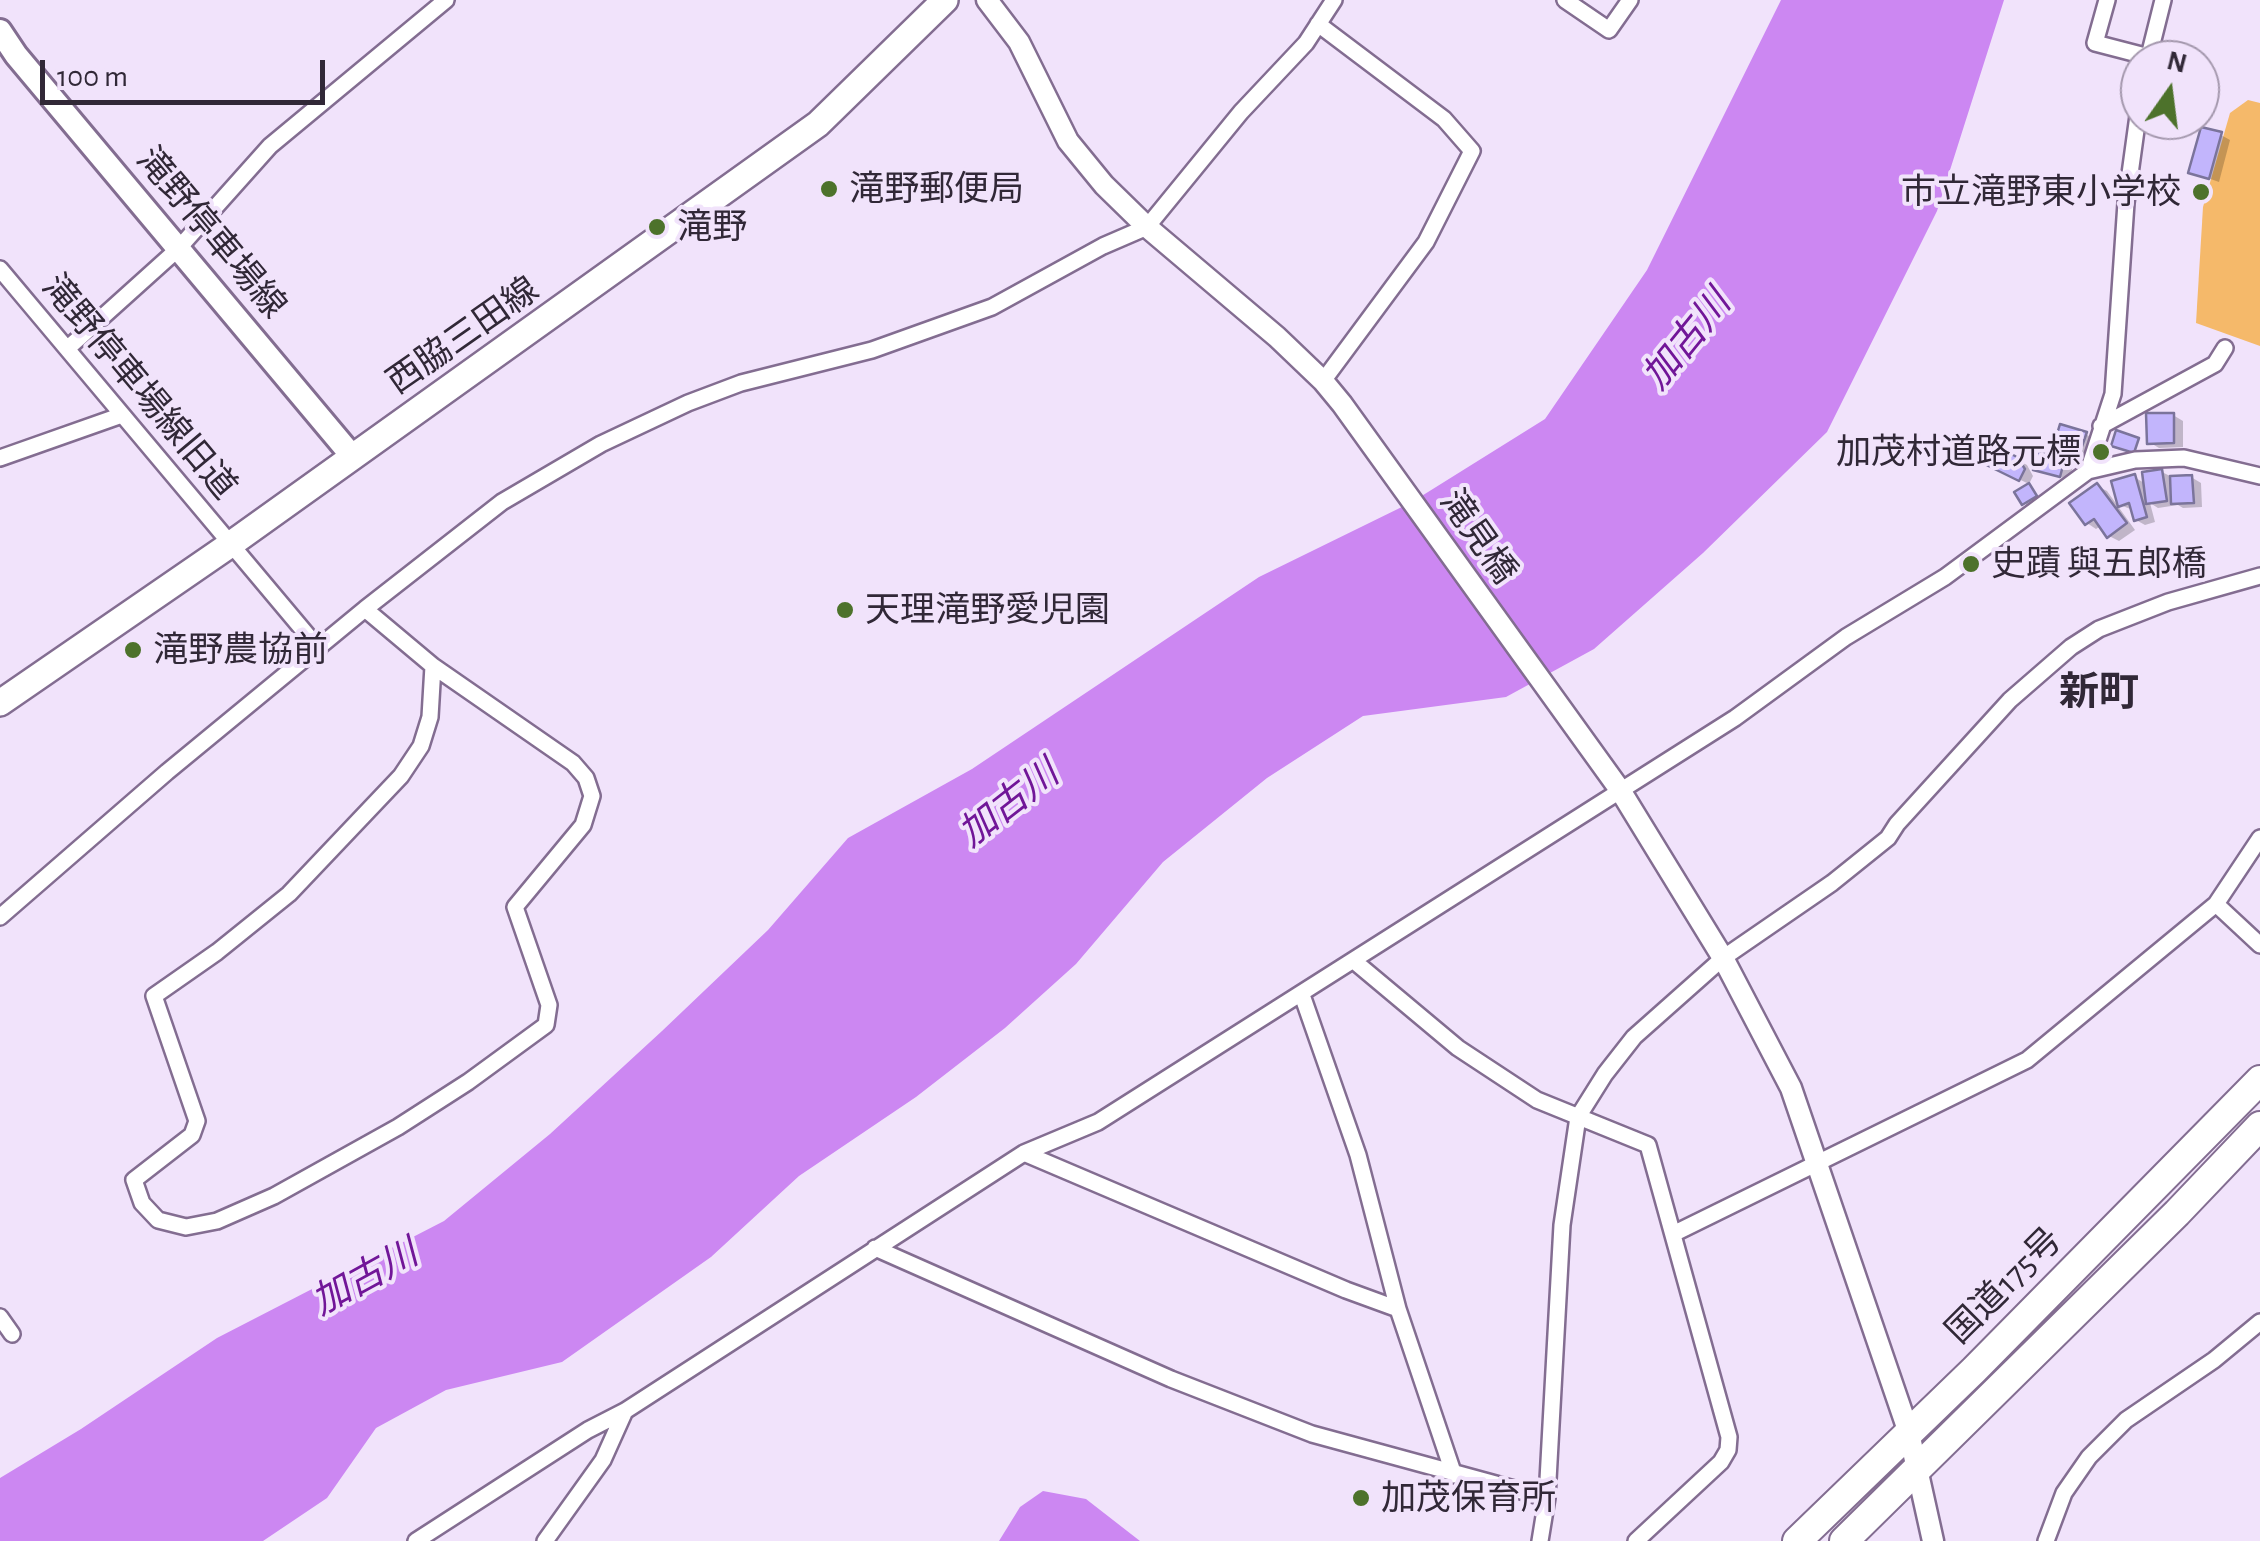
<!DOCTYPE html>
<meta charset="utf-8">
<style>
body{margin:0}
#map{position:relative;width:2260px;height:1541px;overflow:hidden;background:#f1e3fb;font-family:"Alegreya Sans",sans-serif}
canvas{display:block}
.north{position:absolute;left:2120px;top:40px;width:100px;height:100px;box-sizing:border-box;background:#f1e3fb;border:2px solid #a498ad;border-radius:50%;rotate:14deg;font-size:28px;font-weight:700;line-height:40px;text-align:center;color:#312837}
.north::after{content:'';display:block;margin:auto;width:35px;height:45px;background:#4d722b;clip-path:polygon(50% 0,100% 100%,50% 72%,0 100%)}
.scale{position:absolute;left:40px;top:60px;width:285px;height:45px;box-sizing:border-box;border:5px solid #312837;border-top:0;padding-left:12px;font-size:30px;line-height:35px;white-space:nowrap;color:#312837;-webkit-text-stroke:8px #f1e3fb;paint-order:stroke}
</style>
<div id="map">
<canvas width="2260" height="1541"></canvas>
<div class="north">N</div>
<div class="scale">100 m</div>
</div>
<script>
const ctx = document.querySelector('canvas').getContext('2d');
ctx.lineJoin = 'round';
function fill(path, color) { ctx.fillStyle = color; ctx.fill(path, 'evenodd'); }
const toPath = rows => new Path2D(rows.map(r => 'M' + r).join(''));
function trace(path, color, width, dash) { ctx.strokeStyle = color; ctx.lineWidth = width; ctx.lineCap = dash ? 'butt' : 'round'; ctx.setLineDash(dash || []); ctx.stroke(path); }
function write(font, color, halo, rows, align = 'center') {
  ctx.font = font + ' "Alegreya Sans","Noto Sans JP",sans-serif'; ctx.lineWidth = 8; ctx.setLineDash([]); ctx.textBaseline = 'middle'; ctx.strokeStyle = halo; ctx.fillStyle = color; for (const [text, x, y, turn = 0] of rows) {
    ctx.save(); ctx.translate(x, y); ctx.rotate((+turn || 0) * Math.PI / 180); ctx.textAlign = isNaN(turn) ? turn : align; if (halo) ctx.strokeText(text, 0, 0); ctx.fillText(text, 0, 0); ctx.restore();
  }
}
fill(toPath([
 [2248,100,2260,103,2260,346,2196,323,2203,207,2230,113]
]), '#f5b96a');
fill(toPath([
 [1781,0,2004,0,1937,211,1827,432,1703,553,1594,649,1506,697,1363,716,1267,778,1163,862,1076,964,1005,1028,916,1097,799,1176,711,1257,562,1362,446,1390,376,1428,327,1498,263,1541,0,1541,0,1478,81,1429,217,1338,444,1221,550,1134,662,1031,768,930,848,838,972,769,1259,577,1412,502,1545,419,1647,270],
 [1043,1491,1086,1499,1140,1541,999,1541,1020,1507]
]), '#cc87f2');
fill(toPath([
 [2221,135,2230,140,2219,182,2191,172],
 [2173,415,2183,421,2183,447,2159,448,2149,442],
 [2086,434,2095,440,2090,456,2057,443],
 [2016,459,2027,465,2033,476,2029,484,1979,460],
 [2064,461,2073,466,2069,480,2036,468],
 [2162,472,2172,477,2191,477,2201,483,2202,507,2183,508,2178,505,2158,508,2150,503,2155,522,2145,525,2136,520,2133,510,2120,505,2134,477,2146,484],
 [2029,486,2039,499,2028,506,2024,503],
 [2097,486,2107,491,2135,530,2119,541,2109,536,2102,525,2096,529,2087,523]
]), '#0003');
const building = toPath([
 [2201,127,2222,132,2209,179,2188,173,2201,127],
 [2146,413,2174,413,2174,443,2147,444,2146,413],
 [2060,424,2087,432,2080,452,2054,444,2060,424],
 [2116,430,2139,438,2134,453,2111,446,2116,430],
 [1976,436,2017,457,2025,469,2019,481,1966,455,1976,436],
 [2038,451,2065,458,2060,477,2033,470,2038,451],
 [2162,469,2167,501,2146,504,2142,472,2162,469],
 [2135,474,2147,517,2134,521,2129,503,2118,507,2111,481,2135,474],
 [2192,475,2194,503,2171,504,2170,476,2192,475],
 [2029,483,2037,496,2022,505,2014,492,2029,483],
 [2097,483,2127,523,2107,538,2094,519,2085,525,2069,503,2097,483]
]);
fill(building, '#c2b5fc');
trace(building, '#7b749b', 2.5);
const minor = toPath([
 [1565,0,1609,30,1630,0],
 [2107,0,2095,43,2149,57],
 [1318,24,1444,119,1472,151,1426,242,1323,381],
 [2148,60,2163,0],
 [0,269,319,649],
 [68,348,178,249,270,146,446,0],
 [2101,426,2215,364,2225,348],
 [0,458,122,415],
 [2088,471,2113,394,2126,203,2140,101],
 [365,609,433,666],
 [433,666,573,763,586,778,592,796,583,825,515,907,549,1005,546,1025,468,1082,398,1127,274,1196,217,1221,186,1227,158,1220,142,1203,134,1180,192,1135,197,1121,154,996,217,952,289,894,401,776,421,746,430,717,433,666],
 [2216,904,2260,945],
 [0,917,167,772,365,609,502,502,601,444,688,403,741,383,872,350,992,307,1103,246,1147,227,1241,112,1306,43,1334,0],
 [1354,961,1458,1048,1537,1100,1648,1145,1729,1437,1728,1450,1721,1462,1636,1541],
 [1302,995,1358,1155,1398,1309,1454,1475],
 [1024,1153,1346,1290,1398,1309],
 [1673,1234,2027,1060,2216,904,2260,838],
 [875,1248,1171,1379,1312,1434,1547,1498],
 [0,1317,12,1334],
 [416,1541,588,1430,625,1411,1024,1153,1098,1122,1735,718,1846,637,1945,577,2088,471,2135,460,2184,458,2260,476],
 [545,1541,603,1460,625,1411],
 [1540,1541,1547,1498,1562,1225,1578,1117,1605,1074,1634,1037,1723,958,1832,883,1888,838,1897,824,2010,700,2071,647,2099,629,2168,602,2260,576],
 [2046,1541,2064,1493,2089,1457,2126,1420,2214,1360,2260,1322]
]);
const tertiary = toPath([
 [987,0,1019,42,1068,141,1104,185,1147,227,1277,337,1323,381,1342,404,1620,790,1723,958,1791,1088,1909,1433,1933,1541]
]);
const secondary = toPath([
 [0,31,16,55,352,456]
]);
const primary = toPath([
 [0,703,231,544,818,124,945,0]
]);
const trunk = toPath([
 [1797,1541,1974,1370,2260,1080],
 [1844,1541,2177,1213,2260,1126]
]);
trace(minor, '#836d91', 20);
trace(tertiary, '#836d91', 25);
trace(secondary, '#836d91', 28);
trace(primary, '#836d91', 30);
trace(trunk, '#836d91', 32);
trace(minor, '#fff', 15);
trace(tertiary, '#fff', 20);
trace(secondary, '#fff', 22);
trace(primary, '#fff', 25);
trace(trunk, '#fff', 28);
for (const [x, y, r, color] of [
 [829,189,10,"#4d722b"],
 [2201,192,10,"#4d722b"],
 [657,227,10,"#4d722b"],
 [2101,452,10,"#4d722b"],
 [1971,564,10,"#4d722b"],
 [845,610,10,"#4d722b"],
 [133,650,10,"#4d722b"],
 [1361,1498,10,"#4d722b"]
]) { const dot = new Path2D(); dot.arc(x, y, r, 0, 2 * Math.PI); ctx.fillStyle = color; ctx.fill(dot); trace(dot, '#f1e3fb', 4); }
write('35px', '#312837', '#f1e3fb', [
 ["滝野郵便局",849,189],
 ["市立滝野東小学校",2181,192,"right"],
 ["滝野",677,227],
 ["加茂村道路元標",2081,452,"right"],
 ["史蹟 與五郎橋",1991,564],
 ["天理滝野愛児園",865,610],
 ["滝野農協前",153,650],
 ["加茂保育所",1381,1498]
], 'left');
write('35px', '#312837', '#f1e3fb', [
 ["滝野停車場線",211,233,50],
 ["西脇三田線",463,336,-35],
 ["滝野停車場線旧道",139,387,50],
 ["滝見橋",1478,537,55],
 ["国道175号",2004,1286,-45]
]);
write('italic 38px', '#711698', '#f1e3fb', [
 ["加古川",1687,340,-51],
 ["加古川",1009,804,-38],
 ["加古川",365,1278,-29]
]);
write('bold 40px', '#312837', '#f1e3fb', [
 ["新町",2099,693]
]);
</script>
